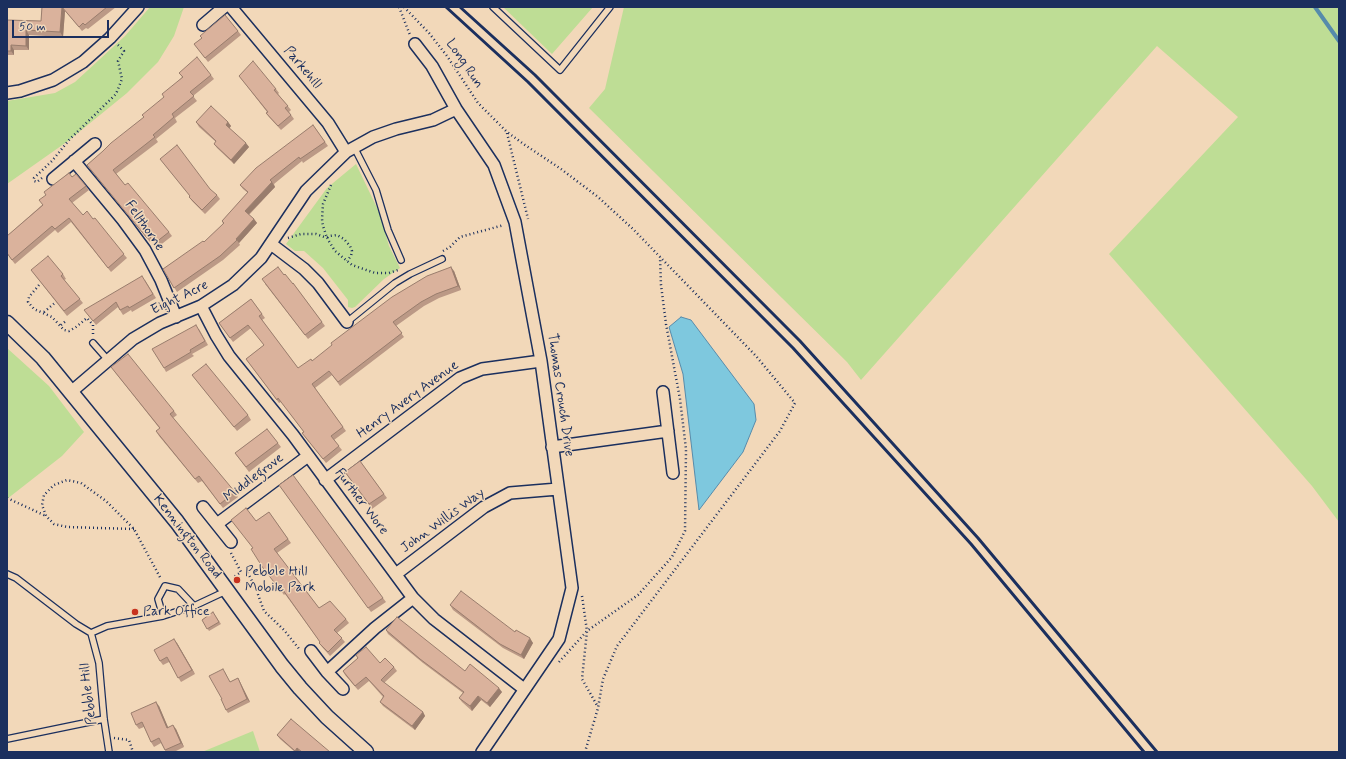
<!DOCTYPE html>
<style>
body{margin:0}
#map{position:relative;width:1346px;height:759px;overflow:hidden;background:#f2d8b9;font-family:Mynerve,sans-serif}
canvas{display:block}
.frame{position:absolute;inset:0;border:8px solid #1b2f5e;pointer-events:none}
.scale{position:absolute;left:12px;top:20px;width:97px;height:18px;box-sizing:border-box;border:2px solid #1b2f5e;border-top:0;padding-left:5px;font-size:12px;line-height:14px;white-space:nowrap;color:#1b2f5e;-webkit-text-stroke:3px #f2d8b9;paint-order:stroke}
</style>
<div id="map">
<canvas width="1346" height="759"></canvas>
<div class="frame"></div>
<div class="scale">50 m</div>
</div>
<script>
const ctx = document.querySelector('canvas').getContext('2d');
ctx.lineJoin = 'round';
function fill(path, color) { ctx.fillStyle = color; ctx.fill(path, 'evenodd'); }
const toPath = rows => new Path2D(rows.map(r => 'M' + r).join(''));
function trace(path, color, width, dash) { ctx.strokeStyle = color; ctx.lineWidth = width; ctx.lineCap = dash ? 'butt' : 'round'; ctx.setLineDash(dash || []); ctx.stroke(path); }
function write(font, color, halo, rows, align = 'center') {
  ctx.font = font + ' Mynerve,sans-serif'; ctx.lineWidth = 3; ctx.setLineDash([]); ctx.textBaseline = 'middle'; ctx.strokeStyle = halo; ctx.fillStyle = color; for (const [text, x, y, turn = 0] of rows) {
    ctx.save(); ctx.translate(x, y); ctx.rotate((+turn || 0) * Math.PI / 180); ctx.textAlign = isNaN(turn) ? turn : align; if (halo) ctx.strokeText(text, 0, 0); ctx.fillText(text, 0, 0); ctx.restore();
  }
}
fill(toPath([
 [150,7,184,7,174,36,158,62,127,93,68,141,7,184,7,101,55,93,75,82,125,36],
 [503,7,593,7,552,54],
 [624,7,1339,7,1339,522,1312,486,1109,254,1238,117,1157,46,861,380,847,362,589,108,605,89],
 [356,164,380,214,389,246,400,268,384,279,355,307,352,308,348,307,348,300,323,268,304,251,295,251,286,244,327,188],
 [7,348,49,386,84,432,62,456,7,499],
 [253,731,260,752,202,752]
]), '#bedd95');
const water = toPath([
 [681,317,691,320,754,404,756,420,743,452,699,510,683,374,669,327,681,317]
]);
fill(water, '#7ec8de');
trace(water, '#568bab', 1);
trace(toPath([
 [1315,7,1339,41]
]), '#568bab', 4);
const service = toPath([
 [493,7,560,70,610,7],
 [354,147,376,190,388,230,401,260],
 [347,322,395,283,410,274,442,259],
 [93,343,108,360],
 [7,574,16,578,76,624,91,633,99,663,104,719,109,752],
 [163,616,158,599,165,586,178,589,194,606],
 [91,633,107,626,163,616,194,606,226,591],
 [7,739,104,719]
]);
const minor = toPath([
 [231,7,328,123,346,152],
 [203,25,224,7],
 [415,44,432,66,456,109,494,165,515,222,541,361,572,588,559,639,482,752],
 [7,93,20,91,53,80,83,62,110,38,138,7],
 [74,161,123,220,145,250,161,280,176,317],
 [53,179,95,144],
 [271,244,304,269,318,283,347,322],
 [201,306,216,335,229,356,293,435,413,598,434,619,524,689],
 [71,392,133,339,160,323,201,306,233,285,261,258,306,191,346,152,373,137,396,129,433,120,456,109],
 [663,392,673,473],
 [552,447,668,431],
 [325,480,460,378,482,369,541,361],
 [203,507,231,542],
 [217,524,308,456],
 [396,574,484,507,510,493,558,489],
 [311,651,327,672,343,689],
 [327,672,375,628,413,598]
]);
const tertiary = toPath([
 [7,323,43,358,177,522,282,666,300,688,327,717,366,752]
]);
trace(service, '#1b2f5e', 8);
trace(minor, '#1b2f5e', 14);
trace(tertiary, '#1b2f5e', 17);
trace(toPath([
 [399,7,410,35],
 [404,7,429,33,447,56,478,103,507,132,525,145,561,169,598,197,633,229,756,356,795,403,780,431,617,646,603,679,598,708,585,752],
 [507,133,528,219],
 [42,178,37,182,34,181,34,178,52,161,69,140,116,94,122,79,118,61,124,51,118,45],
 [331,185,323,204,322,219,323,226,327,238,329,236,337,235,344,239,350,246,352,251,351,256,347,261],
 [288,238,301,234,316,234,327,238,335,251,352,265,375,273,389,273,398,270],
 [443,251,450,247,460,237,504,225],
 [39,285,29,297,28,302,34,309,52,317,64,330,69,331,76,327,87,318,93,325,93,334],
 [44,312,56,302],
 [61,325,67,320],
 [7,498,46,516],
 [134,529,67,527,54,524,46,516,42,505,44,495,54,485,67,480,81,483,106,501,134,529,161,579],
 [231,553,241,572,234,577],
 [252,567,247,571,256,589,264,611,284,630,300,650],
 [582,596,587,631,582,679,598,707],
 [559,662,587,631,638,595,672,557,685,531,686,449,680,399,666,324,661,285,660,257],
 [114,738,129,740,133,752]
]), '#1b2f5e', 2.5, [1, 3]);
trace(service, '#f2d8b9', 5.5);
trace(minor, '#f2d8b9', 11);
trace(tertiary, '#f2d8b9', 14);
trace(toPath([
 [446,7,528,82,793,348,971,544,1144,752],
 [460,7,535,75,800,341,978,538,1157,752]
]), '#1b2f5e', 3);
fill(toPath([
 [42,7,116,7,88,29,86,28,82,31,65,11,63,37,29,35,29,50,14,50,14,55,7,55,7,20,41,21],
 [238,31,241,35,208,62,194,44,202,38],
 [179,73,211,75,214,79,193,96,197,101,175,118,177,122,156,139,158,142,116,174,125,185,169,232,172,236,158,247,152,240,150,242,87,165,144,117,164,97,182,77],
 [239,76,276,89,279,93,278,94,291,110,289,112,294,119,281,130,269,117,266,113,267,112],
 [196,122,228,122,231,126,229,128,249,147,234,164,217,148,214,144,216,142,199,127],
 [313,125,328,146,303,163,302,161,274,184,275,187,249,215,254,219,257,223,239,243,240,245,223,260,177,292,163,269,204,242,223,224,222,221,248,193,243,189,240,185],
 [160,159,217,195,220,199,205,214,192,201,189,197,190,196],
 [72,177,86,186,89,190,72,203,83,215,93,219,127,258,111,272,71,222,58,233,55,230,15,264,7,254,7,236,42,205],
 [31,270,63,274,66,279,64,280,83,303,67,316],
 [454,271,461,290,439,298,424,306,396,326,404,337,340,386,332,375,315,388,346,431,334,440,342,450,326,463,305,437,304,432,281,402,279,403,246,359,264,345,251,328,233,342,219,323,251,299,265,318,262,320,298,368,312,361],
 [284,275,293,284,293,283,325,326,308,339,265,284],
 [145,280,156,298,132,312,131,310,123,315,118,307,96,325,84,310],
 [199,329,208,345,192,354,194,356,166,372,164,368],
 [114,371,174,411,177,415,173,418,238,497,223,508,202,481,198,483,159,436,156,431,160,429],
 [192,375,248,415,251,420,237,431],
 [267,429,281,447,249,472,235,453],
 [360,461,387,498,372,509,345,472],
 [279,485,383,598,386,602,371,612],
 [269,512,291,543,277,553,319,608,346,619,349,623,337,633,345,642,330,656,322,647,319,643,320,642,285,594,284,595,266,571,256,521],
 [450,605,515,632,533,643,524,659,503,648,453,610],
 [213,612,221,624,209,631,202,620],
 [386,630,465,671,502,692,490,707,481,700,472,711,462,702,459,698,463,693,423,663,388,634],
 [177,643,195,674,181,682,169,662,163,665,160,661],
 [356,655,394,667,397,671,384,683,423,712,425,716,415,730,383,706,380,702,383,697,369,681,358,690,345,675,343,671,358,658],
 [225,672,230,682,238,678,250,702,228,713,226,710,222,699],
 [159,706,168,727,176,729,184,747,174,752,166,752,161,743,154,747,151,742,144,727,139,729,136,725],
 [277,735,330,752,295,752,280,739]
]), '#bb9986');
fill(toPath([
 [62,7,65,11,63,37,60,32],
 [26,30,29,35,29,50,26,46],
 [11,45,14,50,14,55,11,51],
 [228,122,231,126,229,129,226,125],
 [246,143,249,147,234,164,231,160],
 [272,182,275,187,248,215,245,211],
 [254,219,257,223,239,243,236,239],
 [451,267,454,271,461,290,458,286],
 [530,638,533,643,524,659,521,655],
 [174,639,177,643,195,674,192,670],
 [238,678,250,702,247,699],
 [499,688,502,692,490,707,487,703],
 [478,696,481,700,472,711,470,706],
 [156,702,159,706,170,732,167,728],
 [423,712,425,716,415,730,412,726],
 [173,725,176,729,184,747,181,743],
 [297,748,300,752,296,752,295,751]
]), '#997d6d');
const building = toPath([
 [42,7,62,7,60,32,26,30,26,46,11,45,11,51,7,51,7,20,41,21,42,7],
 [62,7,107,7,85,25,83,23,79,27,62,7],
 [225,15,238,31,205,58,194,44,202,38,200,36,225,15],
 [197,57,211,75,190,92,194,96,172,114,174,117,153,135,155,137,113,170,125,185,128,183,169,232,155,243,149,236,147,238,87,165,103,151,111,143,144,117,142,115,164,97,162,94,183,77,179,73,197,57],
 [253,61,276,89,274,90,288,106,285,108,291,115,278,126,266,113,268,112,239,76,253,61],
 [211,106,228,122,226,125,246,143,231,160,214,144,216,141,196,122,211,106],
 [313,125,325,142,300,159,299,157,270,180,272,182,245,211,254,219,236,239,237,240,220,256,174,288,163,269,203,241,204,242,224,223,222,221,248,192,240,185,256,168,313,125],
 [177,145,210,189,217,195,202,210,189,197,190,196,160,159,177,145],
 [69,173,72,177,76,174,86,186,69,199,83,215,87,211,93,219,95,218,124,254,108,268,69,218,55,229,52,226,12,260,7,253,7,236,43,205,39,200,46,195,44,192,69,173],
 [48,256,63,274,61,276,80,299,64,311,31,270,48,256],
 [278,267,284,275,285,274,293,284,293,283,322,322,305,335,262,279,278,267],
 [451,267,458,286,436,294,421,302,393,322,402,333,338,382,329,371,312,384,343,427,331,436,339,446,323,459,302,433,304,432,278,398,277,400,246,359,264,345,248,325,230,338,219,323,251,299,262,314,259,316,298,368,311,359,312,361,332,345,331,343,392,297,427,276,451,267],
 [142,276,153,294,129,308,128,306,120,310,116,302,93,321,84,310,142,276],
 [196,325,205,341,190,350,191,352,164,368,152,349,196,325],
 [128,354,174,411,170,414,235,492,220,504,199,476,195,479,156,431,160,428,111,367,128,354],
 [206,364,248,415,234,427,192,375,206,364],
 [267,429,278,443,246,467,235,453,267,429],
 [360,461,384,494,369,504,345,472,360,461],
 [293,475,383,598,368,608,279,485,293,475],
 [246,508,256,521,269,512,288,539,274,549,319,608,330,601,346,619,334,630,342,638,328,652,319,643,320,642,283,590,281,591,263,568,251,549,253,548,231,520,246,508],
 [461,591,515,632,516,630,530,638,521,655,500,644,450,605,461,591],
 [213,612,219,622,207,629,202,620,213,612],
 [397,617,465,671,470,664,499,688,487,703,478,696,470,706,459,698,464,692,420,659,386,630,397,617],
 [174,639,192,670,178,678,167,657,160,661,154,650,174,639],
 [366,647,380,663,385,658,394,667,381,680,423,712,412,726,380,702,384,696,366,677,355,686,343,671,358,658,356,655,366,647],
 [223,669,230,682,238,678,247,699,226,710,221,699,222,699,209,676,223,669],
 [156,702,167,728,173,725,181,743,165,750,159,738,151,742,142,722,136,725,131,713,156,702],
 [291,719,330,752,302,752,297,748,295,751,277,735,291,719]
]);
fill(building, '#dab29c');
trace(building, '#997d6d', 1);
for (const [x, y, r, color] of [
 [237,580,4,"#c8321e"],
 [135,612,4,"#c8321e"]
]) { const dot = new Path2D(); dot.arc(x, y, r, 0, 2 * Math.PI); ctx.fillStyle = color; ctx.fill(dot); trace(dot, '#f2d8b9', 1.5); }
write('14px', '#1b2f5e', '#f2d8b9', [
 ["Long Run",464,64,56],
 ["Parkehill",302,68,50],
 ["Fellthorne",144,226,55],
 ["Eight Acre",180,298,-26],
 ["Thomas Crouch Drive",560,395,82],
 ["Henry Avery Avenue",408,400,-36],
 ["Middlegrove",254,478,-37],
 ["Further Wore",361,502,53],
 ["John Willis Way",443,521,-36],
 ["Kennington Road",187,537,52],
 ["Pebble Hill",89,694,-97]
]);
write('14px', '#1b2f5e', '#f2d8b9', [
 ["Pebble Hill",245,572],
 ["Mobile Park",245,588],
 ["Park Office",143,612]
], 'left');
</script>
